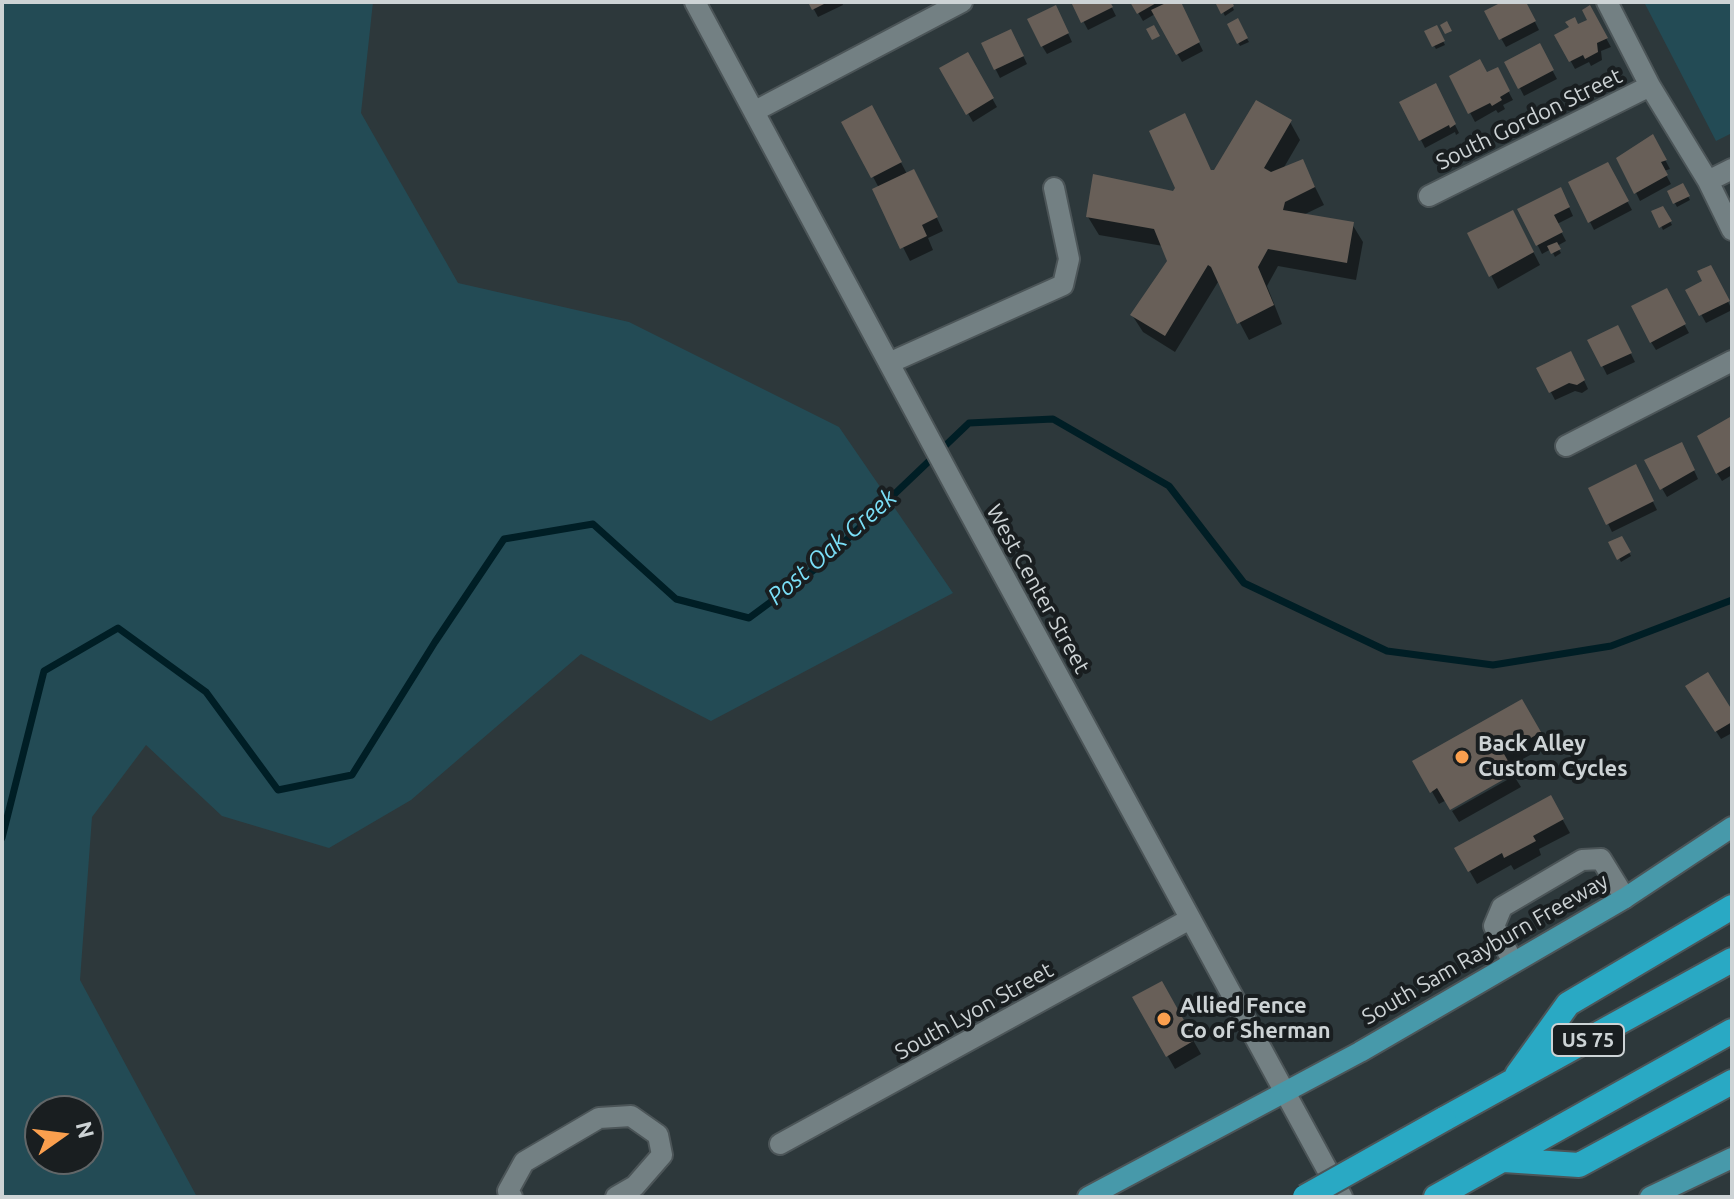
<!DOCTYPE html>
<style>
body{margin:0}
#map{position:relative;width:1734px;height:1199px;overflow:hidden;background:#2d383b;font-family:Ubuntu,sans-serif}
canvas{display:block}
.frame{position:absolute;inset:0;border:4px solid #cdd3d5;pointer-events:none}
.north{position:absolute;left:24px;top:1095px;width:80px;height:80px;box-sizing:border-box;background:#191e20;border:2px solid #616668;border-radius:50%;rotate:76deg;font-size:22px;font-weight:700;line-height:32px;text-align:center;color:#cdd3d5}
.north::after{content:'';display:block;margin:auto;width:28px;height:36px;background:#fa9f4e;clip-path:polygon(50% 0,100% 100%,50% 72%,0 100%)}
</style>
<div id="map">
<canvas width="1734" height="1199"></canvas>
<div class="frame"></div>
<div class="north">N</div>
</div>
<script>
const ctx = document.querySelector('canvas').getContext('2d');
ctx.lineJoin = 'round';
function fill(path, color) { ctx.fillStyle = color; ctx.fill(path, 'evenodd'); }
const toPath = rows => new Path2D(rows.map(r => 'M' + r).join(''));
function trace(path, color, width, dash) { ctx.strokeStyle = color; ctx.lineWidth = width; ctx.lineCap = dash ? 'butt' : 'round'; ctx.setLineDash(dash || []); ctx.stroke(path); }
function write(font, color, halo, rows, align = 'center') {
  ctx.font = font + ' Ubuntu,sans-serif'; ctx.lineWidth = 8; ctx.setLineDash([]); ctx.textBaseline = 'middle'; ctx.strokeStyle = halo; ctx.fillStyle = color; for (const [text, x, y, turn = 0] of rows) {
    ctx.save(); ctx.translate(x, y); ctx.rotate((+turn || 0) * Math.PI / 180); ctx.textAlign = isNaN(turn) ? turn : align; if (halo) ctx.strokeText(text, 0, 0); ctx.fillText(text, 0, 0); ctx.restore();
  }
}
fill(toPath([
 [2,2,373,2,361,113,458,283,629,322,839,427,953,593,711,721,581,654,411,800,329,848,222,816,146,745,92,817,80,980,197,1197,2,1197],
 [40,1111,88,1111,88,1159,40,1159],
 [1644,2,1732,2,1732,133,1716,141]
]), '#234b55');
fill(toPath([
 [810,2,842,2,843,5,818,17],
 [1073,2,1109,2,1116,16,1088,30],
 [1132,2,1165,2,1167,5,1179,2,1203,51,1182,62,1155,14,1143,21],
 [1218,2,1230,2,1234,10,1225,16],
 [1506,2,1525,2,1539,30,1506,47,1486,12],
 [1589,8,1611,47,1601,51,1602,60,1591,66,1589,62,1575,69,1557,36,1590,21],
 [1060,16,1072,42,1047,54,1042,46],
 [1237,21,1249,42,1240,46,1229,25],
 [1436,27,1445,45,1436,49,1426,32],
 [1015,39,1027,64,1000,78,983,44],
 [1539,46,1557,79,1524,96,1507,63],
 [967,54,997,107,973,122,942,69],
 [1497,70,1513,100,1503,105,1505,109,1498,113,1496,110,1475,122,1451,77,1487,75],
 [1440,94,1459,133,1456,135,1455,132,1425,148,1421,140],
 [1184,116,1212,172,1290,122,1300,140,1283,169,1302,161,1324,205,1303,215,1352,224,1363,242,1356,280,1278,266,1267,286,1282,324,1249,340,1218,282,1175,352,1143,332,1132,315,1169,261,1163,246,1099,235,1088,217,1175,193],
 [879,121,907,174,921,184,943,231,928,238,933,250,910,261,874,190,879,188,844,123],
 [1653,137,1670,169,1664,171,1671,184,1640,201,1619,158],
 [1607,165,1632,210,1594,230,1590,222],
 [1682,185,1690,200,1677,207,1669,192],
 [1565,198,1573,216,1557,224,1566,241,1557,246,1561,253,1555,257,1551,249,1542,254,1520,210],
 [1663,208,1672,225,1663,230,1654,212],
 [1520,226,1540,265,1498,289,1470,234],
 [1711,267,1732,310,1706,323,1688,291,1705,282],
 [1666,291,1689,333,1656,350,1651,342],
 [1622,336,1635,362,1607,375,1590,341],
 [1575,361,1588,389,1582,393,1575,391,1555,400,1539,369],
 [1729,420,1732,425,1732,475,1722,481,1717,473],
 [1686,453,1698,479,1667,497,1646,461],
 [1639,474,1657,510,1612,532,1591,488],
 [1621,539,1631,556,1621,562,1611,543],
 [1688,687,1732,713,1732,733,1721,739],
 [1522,702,1547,746,1439,804,1415,762],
 [1514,776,1521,787,1459,822,1452,811],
 [1550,797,1570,833,1539,849,1541,855,1514,870,1511,865,1477,884,1457,849],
 [1161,984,1201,1054,1175,1069,1135,998]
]), '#0007');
trace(toPath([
 [2,838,44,671,118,628,206,692,278,790,352,775,435,642,504,539,593,524,676,599,749,618,818,567,969,423,1053,419,1169,486,1244,583,1387,651,1493,665,1611,646,1732,600]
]), '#001e25', 7);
fill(toPath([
 [808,2,828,2,812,10],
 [1071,2,1110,2,1113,7,1081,23],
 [1130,2,1158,2,1137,14],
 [1168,2,1181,2,1200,42,1176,55,1151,10],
 [1215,2,1232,2,1234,6,1221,14],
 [1502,2,1526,2,1536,21,1499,40,1484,11],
 [1056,5,1069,33,1041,47,1027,19],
 [1590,5,1608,38,1597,43,1598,52,1585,59,1583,55,1569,62,1554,35,1569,27,1565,22,1575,17,1578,24,1587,20,1582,10],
 [1238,18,1248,38,1237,44,1227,24],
 [1447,21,1452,31,1445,34,1440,25],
 [1154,25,1160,36,1152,40,1146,29],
 [1437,25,1445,41,1432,47,1424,31],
 [1011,29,1024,56,994,70,981,43],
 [1540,43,1554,70,1518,89,1504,62],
 [968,52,994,98,966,115,939,68],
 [1480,59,1487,72,1498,67,1510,91,1500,97,1502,100,1492,106,1490,103,1468,114,1449,76],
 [1436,83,1456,124,1450,128,1449,125,1419,141,1399,102],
 [1256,100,1292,120,1264,168,1271,172,1303,159,1315,187,1285,202,1283,210,1354,222,1347,263,1268,249,1258,267,1274,305,1237,324,1211,267,1208,265,1165,336,1130,315,1167,261,1154,229,1086,217,1093,174,1173,191,1175,188,1149,131,1185,113,1211,170,1214,170],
 [872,105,902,162,871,178,841,122],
 [1653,134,1667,160,1661,162,1668,175,1634,194,1616,158],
 [1608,162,1629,201,1588,223,1568,182],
 [914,169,938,217,922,225,927,236,900,249,872,189],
 [1683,183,1690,196,1673,204,1667,191],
 [1561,187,1570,207,1554,215,1563,232,1536,246,1517,209],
 [1663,206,1672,221,1659,228,1651,211],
 [1513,210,1534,252,1489,277,1467,233],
 [1557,242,1561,249,1551,254,1547,246],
 [1711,265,1730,301,1699,316,1685,290,1702,281,1697,271],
 [1667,288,1686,324,1650,343,1631,306],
 [1618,325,1632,353,1601,367,1587,340],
 [1571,351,1585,380,1577,385,1569,383,1549,393,1536,368],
 [1730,417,1732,465,1716,474,1697,436],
 [1682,442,1695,470,1660,490,1644,460],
 [1636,464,1654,501,1606,525,1588,488],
 [1622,536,1631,552,1617,560,1608,542],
 [1708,672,1732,710,1732,722,1715,732,1685,686],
 [1522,699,1541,732,1504,754,1515,773,1450,810,1437,788,1430,793,1412,761],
 [1551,795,1564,819,1533,836,1536,841,1504,858,1502,853,1468,872,1454,848],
 [1162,981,1195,1040,1166,1057,1132,997]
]), '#685f58');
const minor = toPath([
 [695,2,956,488,1342,1197],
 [1607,2,1650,86,1708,181,1732,230],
 [755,111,962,2],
 [1708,181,1732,169],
 [1429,196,1650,86],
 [889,363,1063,285,1069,259,1054,188],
 [1566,446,1732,361],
 [1513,962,1494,926,1502,907,1582,860,1601,859,1625,898],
 [780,1144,1190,919],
 [512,1197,508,1191,524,1162,599,1118,631,1116,658,1135,662,1155,635,1186,616,1197]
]);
const major = toPath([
 [1088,1197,1360,1052,1625,898,1732,827],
 [1650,1197,1732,1158]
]);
const highway = toPath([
 [1517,1075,1568,1004,1732,907],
 [1444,1119,1732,960],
 [1504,1160,1579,1165,1732,1082],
 [1436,1197,1732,1031]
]);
trace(minor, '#4c5558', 24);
trace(major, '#4c5558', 24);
trace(highway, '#4c5558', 28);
trace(minor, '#738083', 20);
trace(major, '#4799aa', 20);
trace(highway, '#29a9c4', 24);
const highwayBridge = toPath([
 [1305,1197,1444,1119]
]);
trace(highwayBridge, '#4c5558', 28, []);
trace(highwayBridge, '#29a9c4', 24);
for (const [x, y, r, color] of [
 [1462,757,8,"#fa9f4e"],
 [1164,1019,8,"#fa9f4e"]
]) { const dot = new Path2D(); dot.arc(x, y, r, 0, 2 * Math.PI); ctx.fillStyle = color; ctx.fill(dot); trace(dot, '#191e20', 3); }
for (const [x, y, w] of [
 [1588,1040,72]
]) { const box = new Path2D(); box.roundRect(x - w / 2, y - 16, w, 32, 6); ctx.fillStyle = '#191e20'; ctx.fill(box); trace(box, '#cdd3d5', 2); }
write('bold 20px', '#cdd3d5', null, [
 ["US 75",1588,1040]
]);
write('22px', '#cdd3d5', '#191e20', [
 ["South Gordon Street",1529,119,-26],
 ["West Center Street",1038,589,61],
 ["South Sam Rayburn Freeway",1485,949,-30],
 ["South Lyon Street",974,1011,-29]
]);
write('bold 22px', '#cdd3d5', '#191e20', [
 ["Back Alley",1478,744],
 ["Custom Cycles",1478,769],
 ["Allied Fence",1180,1006],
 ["Co of Sherman",1180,1031]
], 'left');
write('italic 24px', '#7adef6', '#191e20', [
 ["Post Oak Creek",832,547,-41]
]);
</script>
